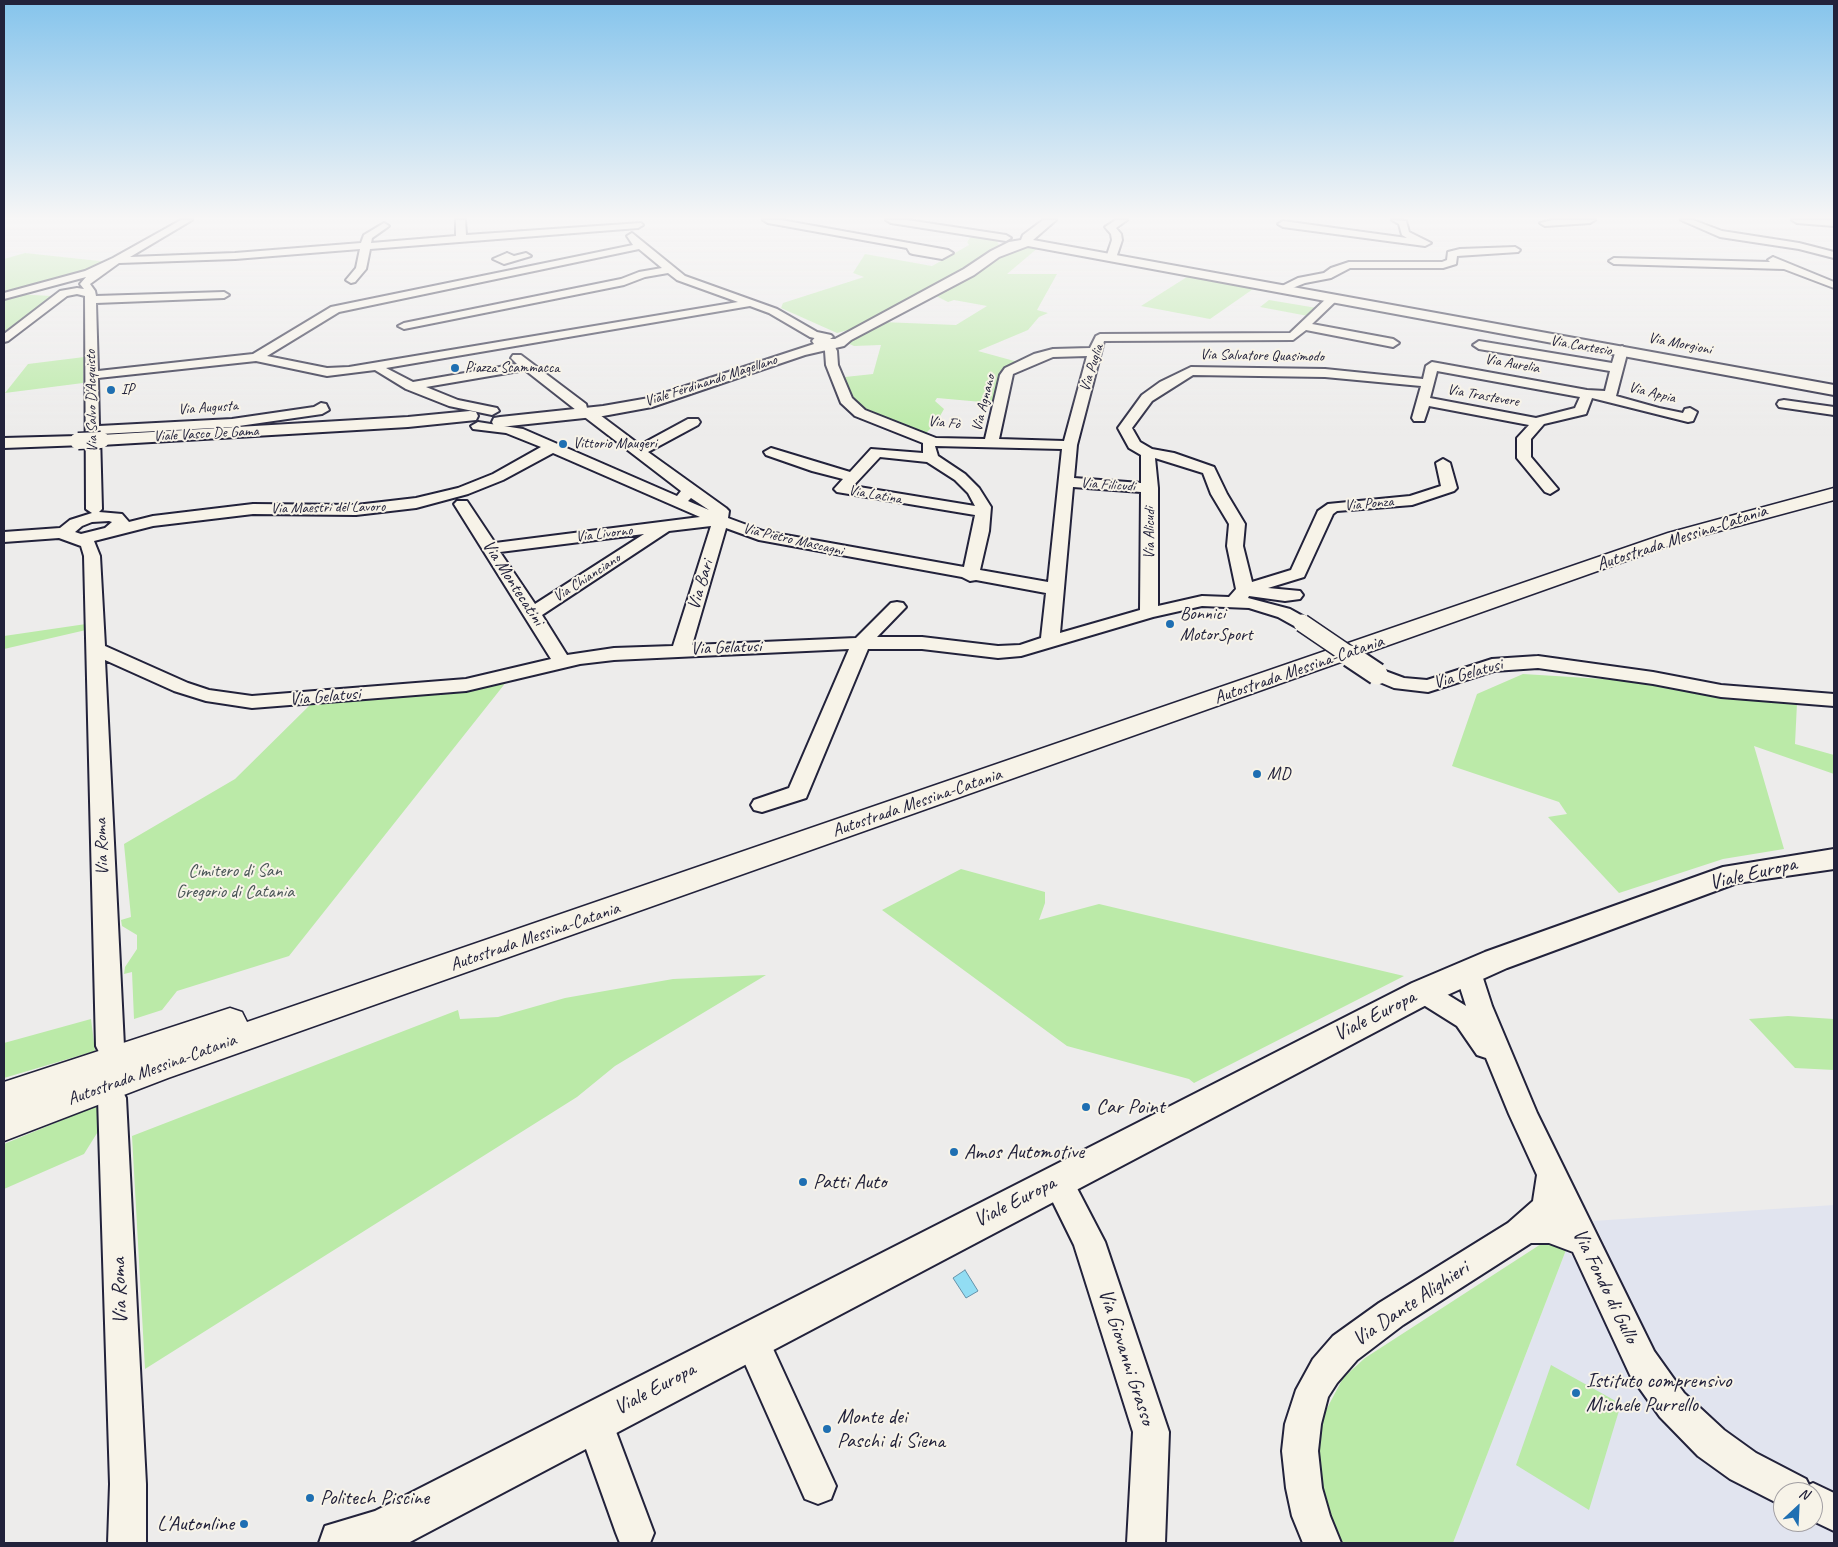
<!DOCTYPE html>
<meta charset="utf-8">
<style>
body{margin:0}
#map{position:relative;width:1838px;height:1547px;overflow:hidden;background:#edeceb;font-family:Caveat,sans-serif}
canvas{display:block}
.frame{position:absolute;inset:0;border:5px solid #22223b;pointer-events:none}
.north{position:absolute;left:1773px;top:1482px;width:50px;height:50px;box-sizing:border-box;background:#f7f3e8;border:1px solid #a29fa3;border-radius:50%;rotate:25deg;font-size:14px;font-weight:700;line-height:20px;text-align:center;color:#22223b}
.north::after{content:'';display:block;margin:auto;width:18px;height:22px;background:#1f6fb2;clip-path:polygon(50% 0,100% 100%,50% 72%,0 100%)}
</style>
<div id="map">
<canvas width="1838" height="1547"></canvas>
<div class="frame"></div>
<div class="north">N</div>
</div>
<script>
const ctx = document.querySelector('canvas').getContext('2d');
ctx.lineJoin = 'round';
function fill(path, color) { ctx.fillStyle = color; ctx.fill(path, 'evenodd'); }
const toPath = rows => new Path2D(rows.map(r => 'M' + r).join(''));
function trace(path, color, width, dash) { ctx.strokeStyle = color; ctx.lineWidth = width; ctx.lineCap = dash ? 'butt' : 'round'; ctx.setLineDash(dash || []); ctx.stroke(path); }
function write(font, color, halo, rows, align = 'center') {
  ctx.font = font + ' Caveat,sans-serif'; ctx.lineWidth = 4; ctx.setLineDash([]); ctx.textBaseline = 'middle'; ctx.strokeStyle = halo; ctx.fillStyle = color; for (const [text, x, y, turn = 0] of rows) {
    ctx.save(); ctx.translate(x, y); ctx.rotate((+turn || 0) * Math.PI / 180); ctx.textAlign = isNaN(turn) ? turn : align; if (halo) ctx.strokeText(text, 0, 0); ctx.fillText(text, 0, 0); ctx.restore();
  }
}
fill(toPath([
 [1834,1205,1834,1491,1761,1456,1730,1436,1702,1412,1674,1380,1658,1358,1593,1221],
 [1566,1250,1576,1260,1633,1382,1650,1404,1691,1446,1783,1506,1783,1522,1813,1521,1834,1532,1834,1543,1453,1543]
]), '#e1e4ef');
fill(toPath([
 [972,235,997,241,999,245,997,249,979,261,970,263,973,266,856,328,837,333,781,308,783,303,864,277,853,273,865,254,932,266,969,245,967,242],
 [1039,247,1007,274,1057,274,1037,310,1048,313,1039,317,1028,330,978,351,1018,362,1001,375,993,403,937,398,935,401,944,409,936,423,924,435,874,415,857,403,850,393,845,377,873,374,881,345,854,346,845,342,883,322,956,325,987,306,954,300,948,302,936,296,937,294,1006,253,1020,248],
 [25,253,109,262,86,272,4,291,4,259],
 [1190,275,1256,287,1210,319,1141,306],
 [16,294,52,296,4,334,4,297],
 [1269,300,1317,308,1308,316,1260,307],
 [84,357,83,383,5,393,28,364],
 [86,624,86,630,4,649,4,636],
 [1523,674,1653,682,1732,696,1735,699,1743,700,1746,698,1797,703,1795,744,1834,755,1834,774,1754,746,1784,849,1723,859,1619,893,1548,817,1567,814,1559,802,1452,766,1477,694],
 [507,681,289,956,177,991,162,1010,134,1019,132,972,124,974,125,967,137,949,137,935,122,926,121,920,131,917,124,844,235,779,312,703,390,696,399,698,404,695],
 [961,869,1045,892,1045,903,1039,920,1099,904,1404,976,1194,1083,1189,1079,1067,1046,882,910],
 [766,975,615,1066,577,1097,145,1369,132,1136,458,1010,460,1019,498,1017,565,998,673,979],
 [1788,1016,1834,1019,1834,1070,1795,1068,1749,1019],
 [91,1019,95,1051,4,1078,4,1043],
 [99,1105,99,1130,84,1154,4,1189,4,1144],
 [1541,1244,1552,1244,1566,1250,1453,1543,1341,1543,1321,1500,1316,1456,1324,1414,1343,1378,1365,1358],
 [1551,1365,1621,1404,1589,1510,1516,1465]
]), '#bbeaa8');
const water = toPath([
 [965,1270,978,1291,966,1298,953,1278,965,1270]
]);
fill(water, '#92ddf3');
trace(water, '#6592a9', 1);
const minor = toPath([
 [181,220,192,220,130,257,235,253,361,243,364,235,384,223,389,226,372,238,371,243,456,236,456,220,465,220,466,235,641,223,643,225,638,228,370,249,366,269,355,282,351,283,346,280,356,268,360,249,235,259,119,263,90,284,95,291,96,296,224,292,229,295,224,298,96,303,98,371,253,354,331,307,633,245,627,236,632,233,685,276,777,309,817,332,831,335,833,337,827,341,810,337,769,313,750,306,386,368,413,382,517,364,511,358,513,355,521,355,586,404,587,408,592,409,640,445,688,419,698,419,700,422,698,425,648,452,726,508,729,511,728,518,763,531,964,567,975,515,837,492,834,489,843,479,812,471,766,455,764,452,771,448,850,472,871,449,923,453,923,443,855,416,841,403,826,365,825,351,822,345,824,342,832,342,834,345,837,351,838,365,852,398,865,410,936,438,985,439,1000,375,1005,368,1034,354,1053,349,1090,348,1096,336,1100,334,1290,333,1329,296,1333,295,1337,296,1337,300,1312,324,1393,339,1399,343,1393,347,1306,330,1293,340,1104,341,1077,445,1074,478,1141,483,1141,455,1129,448,1118,428,1142,395,1160,382,1191,367,1325,369,1423,379,1426,366,1432,362,1587,390,1605,391,1610,371,1479,349,1473,345,1479,341,1612,363,1616,350,1622,346,1628,350,1616,396,1659,408,1683,413,1685,409,1690,408,1697,412,1693,421,1688,422,1592,398,1586,414,1544,424,1531,439,1531,457,1558,489,1550,494,1545,492,1517,458,1517,438,1529,425,1429,406,1424,421,1414,421,1412,418,1421,386,1325,377,1193,375,1152,401,1132,428,1140,442,1152,449,1174,453,1214,467,1227,494,1245,524,1243,546,1252,582,1291,570,1318,511,1328,504,1410,496,1441,486,1436,463,1443,459,1450,463,1457,488,1454,491,1412,505,1337,511,1333,514,1304,577,1268,588,1300,591,1303,595,1300,599,1285,601,1249,596,1248,598,1290,609,1308,619,1311,623,1308,627,1296,627,1278,617,1249,608,1202,606,1153,617,1021,656,998,658,922,649,868,649,806,798,762,812,754,810,751,805,754,800,789,788,849,649,614,660,580,664,466,691,252,708,206,701,174,691,105,660,124,1046,120,1054,110,1057,100,1054,96,1046,84,556,81,546,59,538,4,542,4,532,60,528,70,520,92,513,86,509,85,296,77,294,67,296,8,341,4,342,4,334,60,291,77,288,84,289,80,284,86,277,4,299,4,293,85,271,113,258,181,220],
 [639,249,662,268,639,272,621,279,404,323,398,326,404,329,624,285,645,277,668,273,677,280,738,302,349,367,327,368,267,356,339,312,639,249],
 [1087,356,1064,441,999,439,1013,374,1053,357,1087,356],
 [256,361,327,376,375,370,406,389,449,406,492,415,499,411,497,408,458,400,426,387,525,370,576,410,581,411,582,415,681,491,677,496,523,429,478,422,471,426,473,429,506,433,541,447,493,474,458,488,416,498,356,505,253,504,153,516,129,522,122,514,99,512,102,509,100,434,232,427,322,414,329,410,326,404,321,403,314,407,232,419,99,426,98,378,256,361],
 [1437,371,1580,397,1575,408,1536,418,1430,398,1437,371],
 [935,446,1062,449,1048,582,980,570,989,531,991,507,979,488,965,474,938,456,935,446],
 [553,453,700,517,495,543,467,501,457,501,454,504,551,659,466,679,252,696,209,690,188,683,105,646,100,556,94,541,153,526,253,514,356,515,416,508,468,494,503,480,553,453],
 [880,457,927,462,955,480,968,493,975,506,853,486,880,457],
 [1155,458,1203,473,1211,494,1229,524,1227,546,1236,589,1229,597,1202,596,1158,606,1158,488,1155,458],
 [1073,487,1141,492,1140,610,1060,633,1073,487],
 [691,498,709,510,688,501,691,498],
 [109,521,112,522,105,528,81,534,75,532,82,526,92,522,109,521],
 [711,526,673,646,614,648,567,655,542,615,669,531,711,526],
 [726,528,759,540,962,577,970,581,976,580,1046,593,1041,638,1020,645,998,646,922,637,877,637,906,607,903,603,897,602,891,603,856,638,692,645,726,528],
 [644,534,535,604,500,552,644,534],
 [763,220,781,220,948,250,953,253,942,259,913,254,910,253,907,248,768,223,763,220],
 [886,220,907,220,1006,235,1011,238,1006,241,891,223,886,220],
 [1116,220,1127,220,1116,228,1121,234,1122,240,1116,258,1111,261,1106,258,1112,240,1111,234,1105,227,1116,220],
 [1392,220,1406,221,1409,232,1431,243,1425,246,1283,227,1278,224,1283,221,1407,238,1402,235,1399,224,1392,220],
 [1553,220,1595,220,1590,223,1545,226,1540,223,1553,220],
 [1681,220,1693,220,1722,231,1799,243,1834,252,1834,258,1799,249,1720,237,1681,220],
 [1792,220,1834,220,1834,226,1797,223,1792,220],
 [1515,247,1520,250,1518,252,1457,256,1456,264,1443,268,1350,268,1331,278,1305,283,1285,291,1281,292,1276,289,1298,278,1324,273,1331,268,1349,262,1442,262,1447,260,1448,252,1460,249,1515,247],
 [507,253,514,256,526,253,531,256,504,264,493,259,507,253],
 [1773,257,1834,282,1834,288,1784,269,1614,264,1609,261,1614,258,1770,262,1768,260,1773,257],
 [1784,400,1834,407,1834,415,1779,407,1777,404,1779,401,1784,400],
 [1538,656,1653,672,1721,685,1834,694,1834,706,1721,697,1653,684,1538,668,1494,671,1428,692,1394,688,1370,678,1367,674,1370,670,1377,668,1404,678,1427,680,1492,659,1538,656],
 [1468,962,1477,965,1481,972,1492,1006,1537,1113,1654,1351,1684,1393,1724,1430,1756,1453,1806,1479,1809,1485,1813,1483,1834,1493,1834,1531,1813,1521,1813,1492,1783,1492,1783,1506,1730,1479,1698,1456,1660,1417,1630,1375,1573,1252,1549,1243,1531,1243,1403,1325,1357,1360,1337,1383,1328,1397,1321,1424,1318,1451,1322,1488,1330,1516,1341,1543,1303,1543,1292,1516,1286,1488,1282,1451,1285,1424,1296,1390,1313,1359,1333,1336,1379,1303,1508,1223,1533,1201,1537,1175,1509,1114,1486,1058,1477,1055,1457,1026,1414,999,1410,992,1414,985,1423,982,1432,985,1466,1006,1455,972,1459,965,1468,962],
 [112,1086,122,1090,126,1098,146,1484,146,1543,108,1543,110,1484,98,1098,102,1090,112,1086],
 [1057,1167,1068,1171,1105,1242,1169,1432,1165,1543,1127,1543,1133,1432,1074,1245,1042,1180,1046,1171,1057,1167],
 [751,1322,763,1327,836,1486,831,1499,818,1504,805,1499,734,1339,739,1327,751,1322],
 [594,1403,607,1408,612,1421,654,1533,650,1543,620,1543,616,1533,576,1421,581,1408,594,1403]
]);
const major = toPath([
 [1043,220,1056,220,1033,240,1834,385,1834,395,1028,246,999,257,974,275,851,340,844,346,805,355,652,407,603,416,500,427,494,426,492,422,494,418,500,417,603,406,649,398,814,344,812,341,817,335,822,334,827,335,828,339,835,339,964,269,991,251,1009,242,1021,240,1023,235,1043,220],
 [470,411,476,412,478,416,476,420,408,427,101,445,95,444,92,440,95,436,101,435,408,417,470,411],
 [78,436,84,437,87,441,84,445,4,448,4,438,78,436],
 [1834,849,1834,869,1737,883,1507,968,1434,1001,408,1543,319,1543,325,1526,375,1511,1412,983,1485,952,1723,867,1834,849]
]);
const highway = toPath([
 [1834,488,1834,500,1682,541,168,1078,4,1141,4,1082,230,1008,242,1012,247,1022,1668,533,1834,488]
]);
trace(minor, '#22223b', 4);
trace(major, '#22223b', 4);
trace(highway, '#22223b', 3);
fill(minor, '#f7f3e8');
fill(major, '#f7f3e8');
fill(highway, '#f7f3e8');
const minorBridgeFar1 = toPath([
 [1302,623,1352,657]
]);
const minorBridge = toPath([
 [1350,656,1377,674]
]);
const majorBridge = toPath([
 [78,441,101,440]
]);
trace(minorBridgeFar1, '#22223b', 20, []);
trace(minorBridge, '#22223b', 25, []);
trace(majorBridge, '#22223b', 19, []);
trace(minorBridgeFar1, '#f7f3e8', 17);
trace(minorBridge, '#f7f3e8', 21);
trace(majorBridge, '#f7f3e8', 16);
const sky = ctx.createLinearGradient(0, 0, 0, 436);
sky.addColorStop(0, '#85c4ec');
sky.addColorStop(0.5, '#f7f6f6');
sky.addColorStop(1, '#f7f6f600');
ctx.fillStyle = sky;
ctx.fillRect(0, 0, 1838, 436);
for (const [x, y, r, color] of [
 [455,368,5,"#1f6fb2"],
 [111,390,5,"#1f6fb2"],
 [563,444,5,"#1f6fb2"],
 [1170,624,5,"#1f6fb2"],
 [1257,774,5,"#1f6fb2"],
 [1086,1107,5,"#1f6fb2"],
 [954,1152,5,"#1f6fb2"],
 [803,1182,5,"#1f6fb2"],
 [1576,1393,5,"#1f6fb2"],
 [827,1429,5,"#1f6fb2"],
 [310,1498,5,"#1f6fb2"],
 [244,1524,5,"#1f6fb2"]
]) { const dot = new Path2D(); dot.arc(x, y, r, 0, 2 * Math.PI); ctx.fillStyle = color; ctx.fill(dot); trace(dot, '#f7f3e8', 2); }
write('15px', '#22223b', '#f7f3e8', [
 ["Via Morgioni",1680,344,11],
 ["Via Cartesio",1581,346,10],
 ["Via Salvatore Quasimodo",1262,356,1],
 ["Via Aurelia",1512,364,10],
 ["Via Puglia",1092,368,-72],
 ["Viale Ferdinando Magellano",711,381,-18],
 ["Via Appia",1652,393,14],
 ["Via Trastevere",1483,396,10],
 ["Via Salvo D'Acquisto",92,401,-91],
 ["Via Agnano",984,403,-76],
 ["Via Augusta",208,408,-4],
 ["Via Fò",944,423,6],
 ["Viale Vasco De Gama",206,434,-3],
 ["Via Filicudi",1108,485,4],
 ["Via Latina",875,495,10],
 ["Via Ponza",1369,504,-5],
 ["Via Maestri del Lavoro",328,508,-1],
 ["Via Alicudi",1150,533,-90],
 ["Via Livorno",604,534,-7],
 ["Via Pietro Mascagni",793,540,13],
 ["Via Chianciano",587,578,-33]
]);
write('15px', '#22223b', '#f7f3e8', [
 ["Piazza Scammacca",465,368],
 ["IP",121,390],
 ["Vittorio Maugeri",573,444]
], 'left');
write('18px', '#22223b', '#f7f3e8', [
 ["Autostrada Messina-Catania",1682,538,-18],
 ["Via Montecatini",513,583,57],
 ["Via Bari",701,585,-73],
 ["Via Gelatusi",726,648,-2],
 ["Autostrada Messina-Catania",1299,670,-19],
 ["Via Gelatusi",1468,674,-16],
 ["Via Gelatusi",325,697,-5],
 ["Autostrada Messina-Catania",917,803,-19],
 ["Via Roma",102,847,-92],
 ["Autostrada Messina-Catania",535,937,-19],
 ["Autostrada Messina-Catania",152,1070,-20]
]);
write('18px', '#22223b', '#f7f3e8', [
 ["Bonnici",1180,614],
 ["MotorSport",1180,635],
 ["MD",1267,774]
], 'left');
write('18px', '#485456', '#f7f3e8', [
 ["Cimitero di San",235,871],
 ["Gregorio di Catania",235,892]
]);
write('21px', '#22223b', '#f7f3e8', [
 ["Viale Europa",1753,874,-13],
 ["Viale Europa",1375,1016,-27],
 ["Viale Europa",1015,1202,-27],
 ["Via Fondo di Gullo",1605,1286,64],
 ["Via Roma",120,1291,-92],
 ["Via Dante Alighieri",1411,1304,-34],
 ["Via Giovanni Grasso",1126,1357,72],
 ["Viale Europa",655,1389,-28]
]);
write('21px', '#22223b', '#f7f3e8', [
 ["Car Point",1096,1107],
 ["Amos Automotive",964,1152],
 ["Patti Auto",813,1182],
 ["Istituto comprensivo",1586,1381],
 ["Michele Purrello",1586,1405],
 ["Monte dei",837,1417],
 ["Paschi di Siena",837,1441],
 ["Politech Piscine",320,1498],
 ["L'Autonline",234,1524,"right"]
], 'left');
</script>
